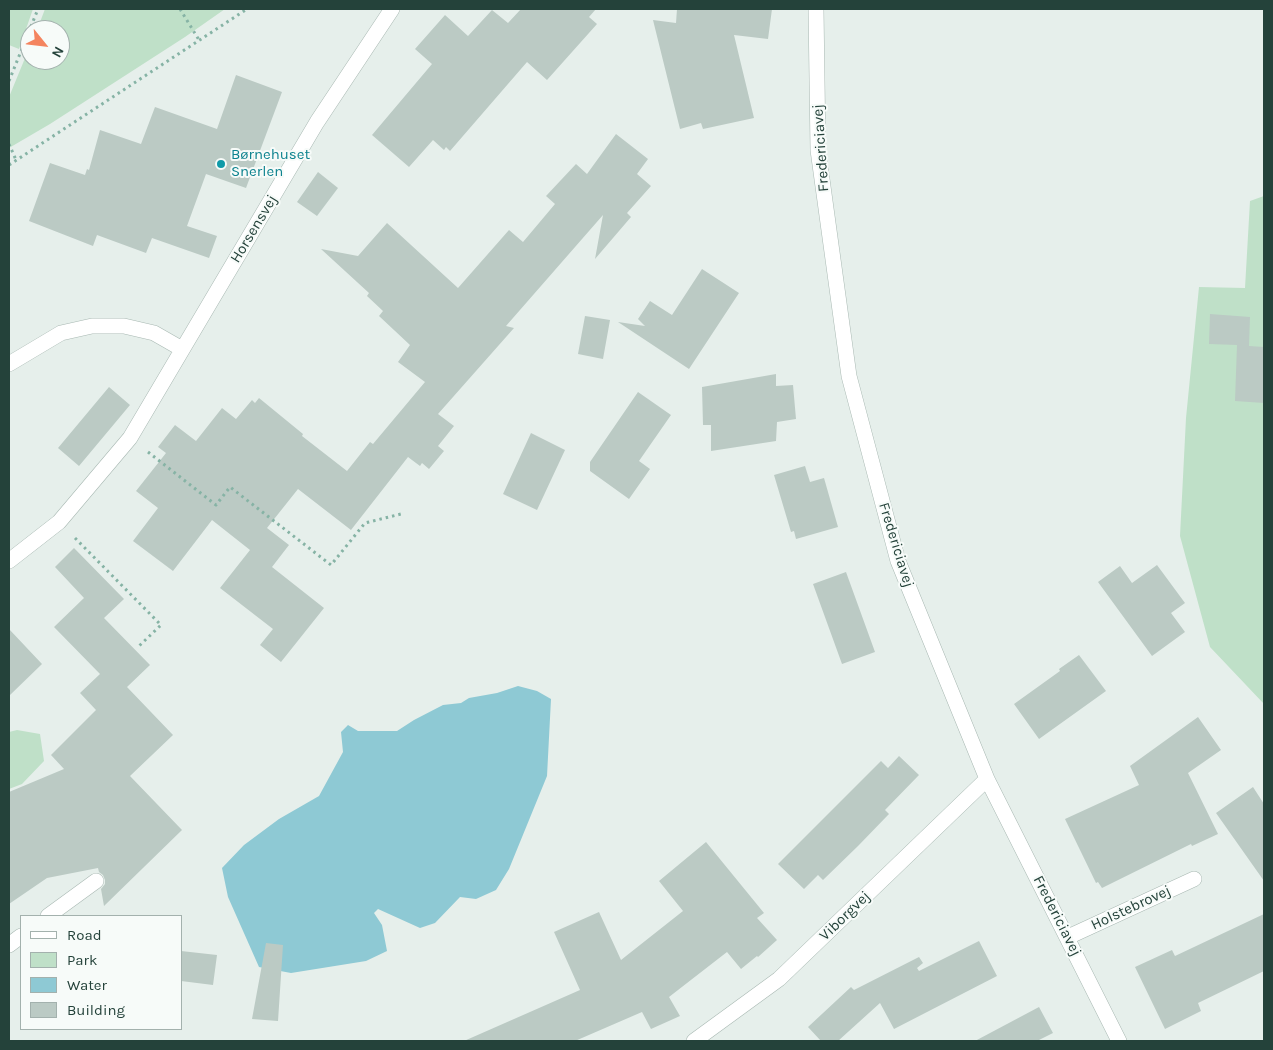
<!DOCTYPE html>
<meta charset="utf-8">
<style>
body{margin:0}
#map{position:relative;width:1273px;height:1050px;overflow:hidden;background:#e6efeb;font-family:Karla,sans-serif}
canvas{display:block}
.frame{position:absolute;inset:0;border:10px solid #24423a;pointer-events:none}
.legend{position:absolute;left:20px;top:915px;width:162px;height:115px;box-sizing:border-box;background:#f7fbf9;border:1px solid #a3b1ad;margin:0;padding:6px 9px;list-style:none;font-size:15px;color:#24423a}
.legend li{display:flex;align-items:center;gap:10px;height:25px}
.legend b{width:25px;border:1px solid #a3b1ad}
.north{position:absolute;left:20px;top:20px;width:50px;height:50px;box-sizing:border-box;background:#f7fbf9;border:1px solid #a3b1ad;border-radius:50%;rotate:119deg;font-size:14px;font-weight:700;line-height:20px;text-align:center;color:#24423a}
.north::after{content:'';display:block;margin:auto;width:18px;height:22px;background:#f4845f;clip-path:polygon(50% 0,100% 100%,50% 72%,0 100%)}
</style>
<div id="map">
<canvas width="1273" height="1050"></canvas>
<div class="frame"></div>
<ul class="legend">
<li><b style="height:6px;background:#fff"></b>Road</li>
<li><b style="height:14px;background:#bfe0c8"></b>Park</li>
<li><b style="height:14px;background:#8ec9d4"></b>Water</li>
<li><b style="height:14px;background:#bbcac4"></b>Building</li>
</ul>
<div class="north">N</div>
</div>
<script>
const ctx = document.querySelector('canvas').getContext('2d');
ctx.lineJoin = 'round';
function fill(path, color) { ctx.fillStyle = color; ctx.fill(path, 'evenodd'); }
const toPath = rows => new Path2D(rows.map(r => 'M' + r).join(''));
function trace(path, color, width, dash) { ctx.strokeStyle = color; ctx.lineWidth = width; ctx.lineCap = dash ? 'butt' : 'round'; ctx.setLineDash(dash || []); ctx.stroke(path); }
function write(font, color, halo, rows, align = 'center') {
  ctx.font = font + ' Karla,sans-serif'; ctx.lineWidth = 4; ctx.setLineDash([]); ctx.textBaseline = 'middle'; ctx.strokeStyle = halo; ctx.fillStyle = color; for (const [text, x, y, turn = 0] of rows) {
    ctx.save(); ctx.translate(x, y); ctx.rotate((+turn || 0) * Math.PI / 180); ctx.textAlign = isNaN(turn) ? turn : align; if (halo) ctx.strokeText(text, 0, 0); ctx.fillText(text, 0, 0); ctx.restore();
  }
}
fill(toPath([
 [9,9,33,9,19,49,9,45],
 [45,9,225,9,185,37,50,124,9,148,9,97,30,46,30,60,60,60,60,30,37,30],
 [1264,196,1264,704,1210,647,1180,536,1186,418,1199,287,1245,288,1250,201],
 [17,730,40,734,44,761,22,784,9,789,9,732]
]), '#bfe0c8');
fill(toPath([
 [518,686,537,691,551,699,547,776,509,869,496,890,476,899,460,897,435,923,420,928,378,909,374,913,382,925,387,951,366,961,291,973,259,967,228,897,222,868,244,845,279,819,319,796,343,752,341,732,348,725,358,731,397,731,414,720,443,705,461,703,469,698,497,693]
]), '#8ec9d4');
fill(toPath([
 [521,9,596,9,589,17,597,24,547,80,527,62,450,151,446,147,444,150,433,140,409,167,372,135,432,64,415,49,445,15,468,36,492,10,508,23],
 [677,9,772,9,768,39,734,35,754,118,703,129,701,123,680,129,653,20,676,23],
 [236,75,282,92,246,188,206,174,187,226,217,236,209,258,152,238,146,253,97,235,93,246,29,221,50,163,85,175,87,169,89,170,100,130,141,144,155,107,217,129],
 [616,134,648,159,637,174,651,186,627,213,631,217,595,259,603,215,506,326,514,328,438,414,454,426,438,446,444,451,429,469,422,463,420,466,408,457,351,530,298,489,267,528,289,545,272,567,324,608,281,662,260,645,273,629,220,588,250,550,212,520,173,571,133,541,158,508,136,491,166,453,158,447,175,425,196,441,222,408,236,419,252,400,255,403,259,398,303,434,302,436,347,471,370,442,373,444,425,382,398,362,410,345,379,316,383,311,367,296,369,293,321,249,358,256,387,223,458,288,509,230,523,242,555,204,546,196,576,164,587,174],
 [318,172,338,188,317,216,297,202],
 [702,269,739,293,689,369,618,322,645,326,638,319,650,301,672,315],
 [1210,314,1250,317,1249,346,1264,347,1264,403,1235,401,1237,345,1209,344],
 [585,316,610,320,603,359,578,354],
 [776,374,776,386,793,385,796,419,777,422,776,441,711,451,711,425,703,425,702,387],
 [109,387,130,405,79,466,58,448],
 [638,392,671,415,639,461,650,469,629,499,590,471,590,462],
 [531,433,565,450,537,510,503,494],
 [805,466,810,482,824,478,838,527,796,539,794,531,791,532,774,475],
 [74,548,124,599,104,618,150,665,127,687,173,735,130,776,182,830,104,906,101,889,105,884,105,880,103,875,99,872,98,868,47,878,9,904,9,792,64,769,51,755,96,710,80,693,100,674,54,627,84,598,55,567],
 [1157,565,1185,603,1171,613,1185,632,1152,656,1098,582,1120,566,1132,583],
 [846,572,875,652,842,664,813,584],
 [9,629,42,664,9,696],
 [1079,655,1106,691,1039,739,1014,704,1060,671,1059,669],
 [1198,717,1221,750,1188,773,1218,834,1192,846,1191,844,1102,888,1098,882,1096,883,1065,819,1139,785,1130,766],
 [899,756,919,775,885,810,889,814,858,846,823,880,818,875,804,889,778,864,881,761,888,768],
 [1253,787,1264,804,1264,881,1216,813],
 [706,842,764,913,757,918,777,940,758,957,757,956,741,969,727,952,669,997,680,1016,651,1029,642,1012,575,1041,464,1041,580,990,554,932,599,912,621,960,683,911,659,881],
 [1264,914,1264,971,1198,1003,1201,1011,1165,1029,1135,967,1172,950,1175,956],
 [979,941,997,976,894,1029,880,1003,838,1041,821,1041,808,1027,851,987,854,990,919,957,923,963,917,968,919,971],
 [266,943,283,945,278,1021,252,1019],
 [181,951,217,955,213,985,181,981],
 [1039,1007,1053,1033,1037,1041,975,1041]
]), '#bbcac4');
const minor = toPath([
 [816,9,818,150,849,376,898,561,987,779,1119,1041],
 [9,364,61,333,92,326,124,326,154,333,182,349],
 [9,561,59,522,130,438,317,122,392,9],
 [48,916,96,881],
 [1068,937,1194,879],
 [9,945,21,936],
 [694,1041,779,979,987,779]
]);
trace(minor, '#a8b8b2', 16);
trace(toPath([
 [180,9,199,40],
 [9,81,38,9],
 [9,144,16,160],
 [9,165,247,9],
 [148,452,216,505,230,487,331,565,365,523,401,514],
 [75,538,161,625,138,647]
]), '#86b3a5', 3, [2.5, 4]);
trace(minor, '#fff', 15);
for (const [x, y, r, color] of [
 [221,164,5,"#0f9aa8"]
]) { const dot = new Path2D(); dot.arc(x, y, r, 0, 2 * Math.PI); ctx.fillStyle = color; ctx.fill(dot); trace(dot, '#f7fbf9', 2); }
write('15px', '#24423a', '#f7fbf9', [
 ["Fredericiavej",821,148,-94],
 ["Horsensvej",254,229,-59],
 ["Fredericiavej",896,545,73],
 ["Holstebrovej",1131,908,-25],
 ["Viborgvej",845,916,-44],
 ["Fredericiavej",1057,916,63]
]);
write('15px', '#0d838f', '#f7fbf9', [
 ["Børnehuset",231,155],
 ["Snerlen",231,172]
], 'left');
</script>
